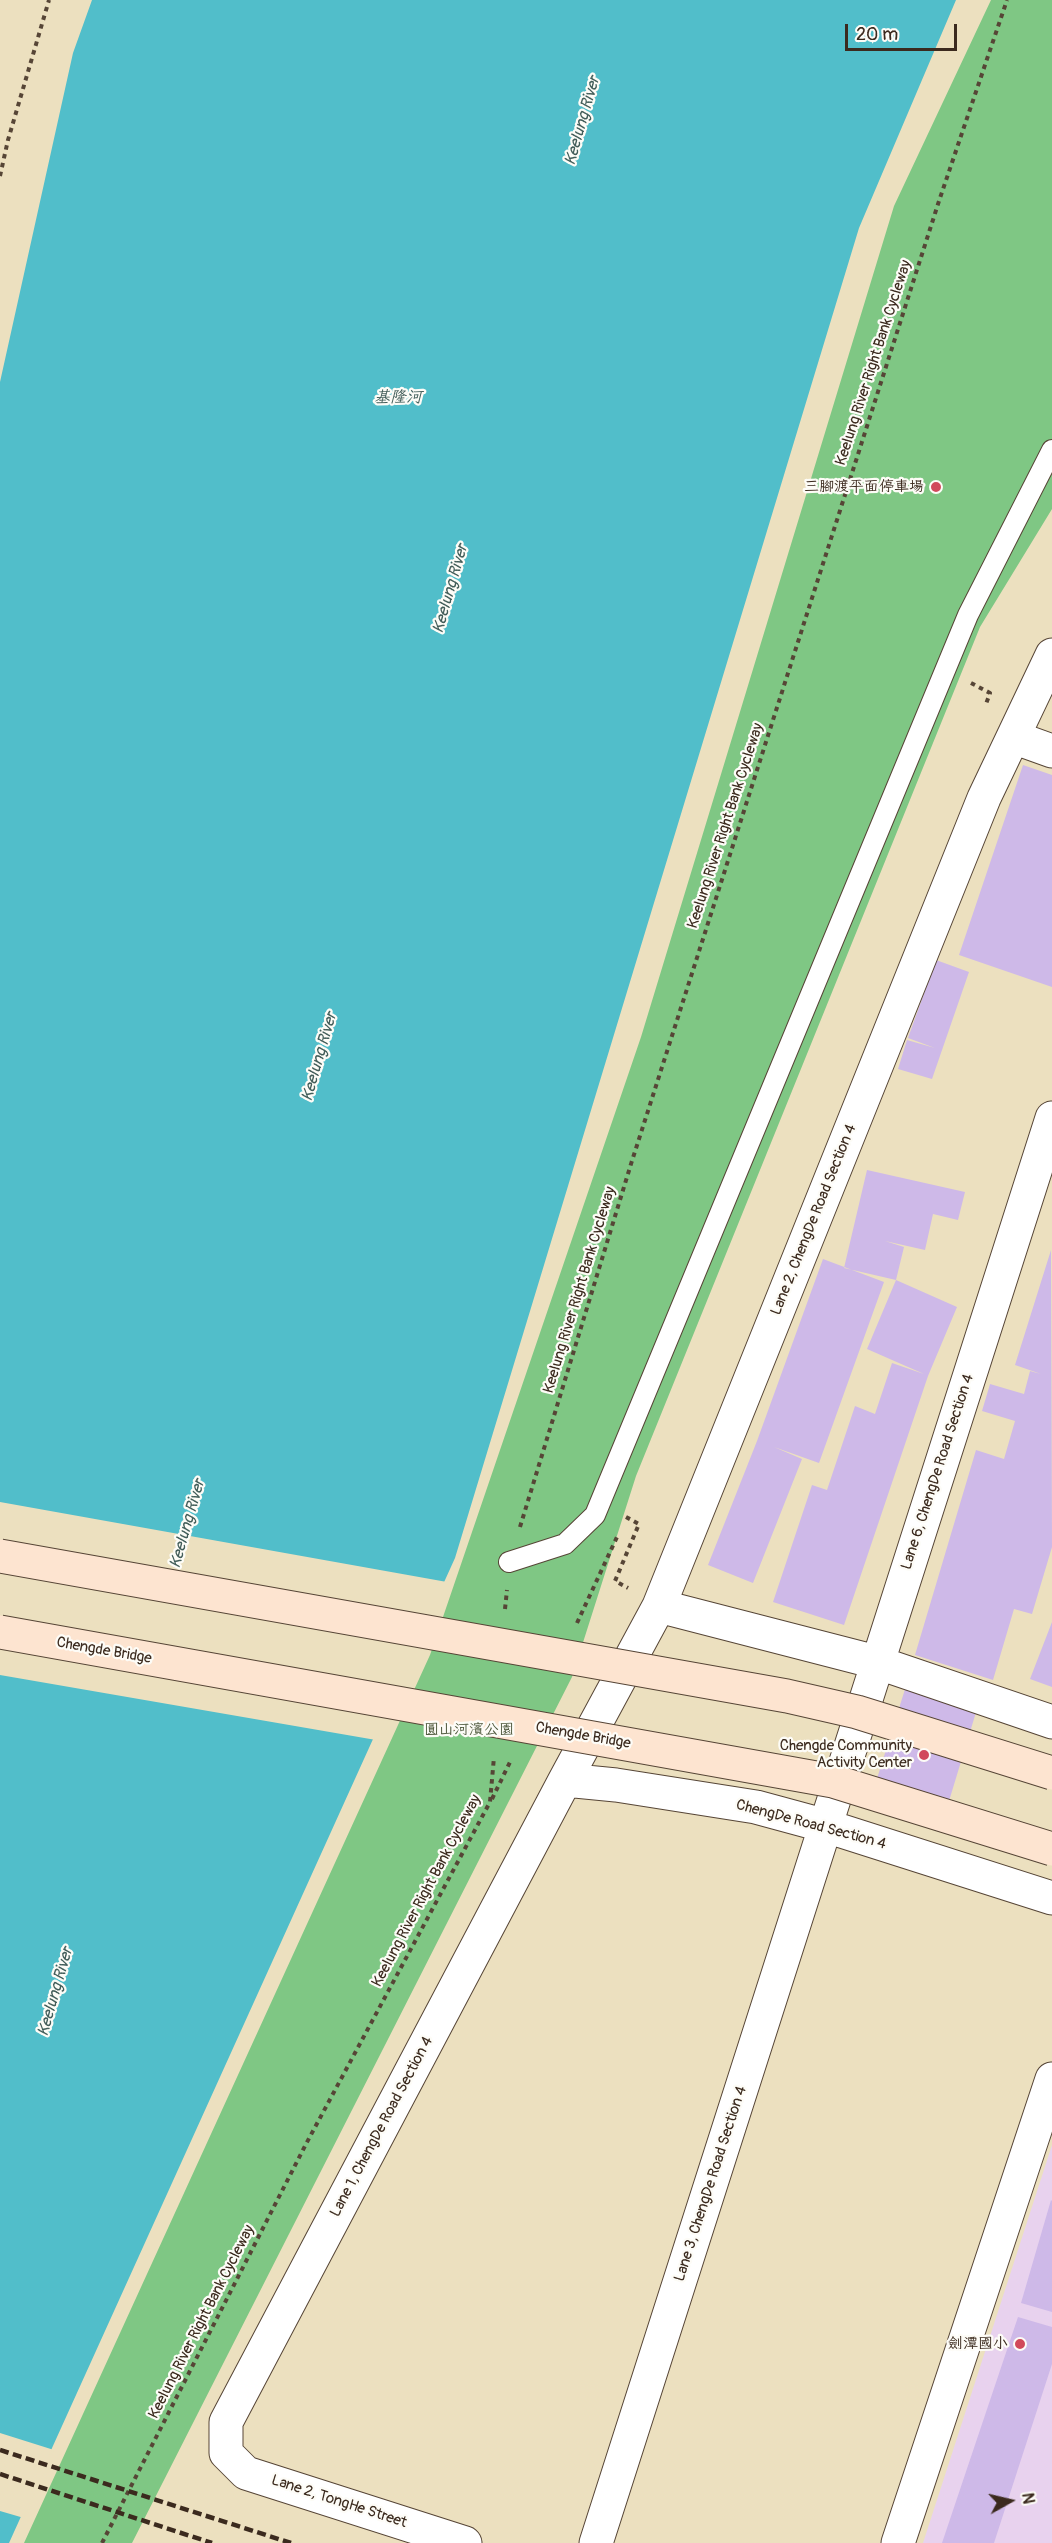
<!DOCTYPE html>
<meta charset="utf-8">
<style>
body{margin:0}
#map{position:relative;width:1052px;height:2543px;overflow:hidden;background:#ece0bf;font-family:Pangolin,sans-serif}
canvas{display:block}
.north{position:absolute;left:980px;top:2471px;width:60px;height:60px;-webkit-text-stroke:4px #fdfcf7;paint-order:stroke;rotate:82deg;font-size:16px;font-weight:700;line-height:24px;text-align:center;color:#3b2a1e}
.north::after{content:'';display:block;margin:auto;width:21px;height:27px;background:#3b2a1e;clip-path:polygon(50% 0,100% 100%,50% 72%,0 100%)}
.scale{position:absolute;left:845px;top:24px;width:112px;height:27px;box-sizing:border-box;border:3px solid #3b2a1e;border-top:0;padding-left:8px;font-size:18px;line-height:21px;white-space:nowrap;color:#3b2a1e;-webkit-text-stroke:4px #fdfcf7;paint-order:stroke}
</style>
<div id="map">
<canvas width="1052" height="2543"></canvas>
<div class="north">N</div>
<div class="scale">20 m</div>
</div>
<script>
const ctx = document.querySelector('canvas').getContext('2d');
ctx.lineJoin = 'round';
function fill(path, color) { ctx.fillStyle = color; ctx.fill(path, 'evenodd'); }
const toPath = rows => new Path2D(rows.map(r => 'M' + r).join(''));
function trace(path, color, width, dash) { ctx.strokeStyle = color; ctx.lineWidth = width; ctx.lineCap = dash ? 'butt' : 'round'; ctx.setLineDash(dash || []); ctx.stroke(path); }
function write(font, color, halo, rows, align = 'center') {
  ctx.font = font + ' Pangolin,"LXGW WenKai TC",sans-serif'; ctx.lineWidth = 4.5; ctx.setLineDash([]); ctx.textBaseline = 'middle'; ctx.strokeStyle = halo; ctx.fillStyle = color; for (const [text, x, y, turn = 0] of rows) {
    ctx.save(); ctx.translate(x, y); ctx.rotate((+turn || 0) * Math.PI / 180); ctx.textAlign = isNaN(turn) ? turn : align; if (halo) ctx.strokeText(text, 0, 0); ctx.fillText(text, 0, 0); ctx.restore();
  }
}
fill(toPath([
 [1052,2145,1052,2543,923,2543]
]), '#e8d2ee');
fill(toPath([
 [991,0,1052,0,1052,509,980,627,636,1476,572,1677,132,2543,24,2543,430,1655,641,1037,894,206]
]), '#7fc784');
fill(toPath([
 [92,0,956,0,859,228,455,1558,9,2543,0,2543,0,382,73,53]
]), '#51beca');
fill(toPath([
 [0,1502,447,1582,376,1740,0,1675],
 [0,2433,54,2450,24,2518,0,2511]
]), '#ece0bf');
fill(toPath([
 [1023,765,1052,775,1052,987,959,955],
 [936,960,969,972,932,1079,898,1069,907,1040,935,1048,908,1038],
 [867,1170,965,1192,958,1220,933,1214,925,1250,885,1241,904,1247,896,1280,844,1268],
 [1051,1250,1052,1547,1032,1614,1014,1609,993,1680,915,1655,976,1450,1004,1459,1015,1421,982,1411,990,1384,1024,1394,1030,1371,1041,1374,1015,1365],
 [823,1259,884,1282,819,1463,774,1447,802,1459,753,1583,708,1565,757,1441],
 [896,1280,957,1307,928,1376,844,1625,773,1602,812,1485,827,1490,855,1406,875,1414,892,1363,924,1374,867,1349],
 [1052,1622,1052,1687,1030,1679],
 [906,1686,977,1709,942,1824,870,1801],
 [1051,2200,1052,2201,1052,2312,1021,2303],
 [1018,2317,1052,2327,1052,2364,994,2543,942,2543]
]), '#ceb9e8');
const service = toPath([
 [509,1562,565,1544,595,1515,968,615,1052,450]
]);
const minor = toPath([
 [1013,737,1052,751],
 [659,1606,876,1662,1052,1722],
 [565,1780,616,1785,756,1807,826,1826,1052,1898],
 [465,2543,246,2473,226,2453,226,2422,565,1780,659,1606,984,798,1052,655],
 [596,2543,1052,1118],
 [898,2543,1052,2079]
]);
trace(service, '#564536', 22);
trace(minor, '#564536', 35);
trace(toPath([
 [0,176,8,140,49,0],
 [971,683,990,693,986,704],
 [626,1517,639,1524,615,1581,628,1588],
 [520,1527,631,1164,939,201,1007,0],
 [505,1609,507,1590],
 [577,1623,617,1537],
 [492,1799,511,1760],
 [102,2543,306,2144,490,1802,494,1757]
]), '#564536', 4, [4.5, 4.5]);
trace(service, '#fff', 20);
trace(minor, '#fff', 33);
trace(toPath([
 [0,2450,291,2543],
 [0,2474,212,2543]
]), '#3b2a1e', 4.5, [9, 4.5]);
const secondaryBridge = toPath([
 [0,1556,787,1696,857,1712,1052,1773],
 [0,1632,833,1781,1052,1849]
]);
trace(secondaryBridge, '#564536', 35, []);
trace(secondaryBridge, '#fde4d0', 33);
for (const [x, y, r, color] of [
 [936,487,6,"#d1495b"],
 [924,1755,6,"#d1495b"],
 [1020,2344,6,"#d1495b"]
]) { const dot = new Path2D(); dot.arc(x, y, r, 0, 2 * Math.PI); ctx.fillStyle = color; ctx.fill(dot); trace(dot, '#fdfcf7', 2); }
write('15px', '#3b2a1e', '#fdfcf7', [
 ["Keelung River Right Bank Cycleway",874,363,-72],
 ["Keelung River Right Bank Cycleway",726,826,-72],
 ["Lane 2, ChengDe Road Section 4",814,1220,-68],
 ["Keelung River Right Bank Cycleway",580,1290,-73],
 ["Lane 6, ChengDe Road Section 4",938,1472,-72],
 ["Chengde Bridge",104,1651,10],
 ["Chengde Bridge",583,1736,10],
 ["ChengDe Road Section 4",811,1825,15],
 ["Keelung River Right Bank Cycleway",427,1891,-62],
 ["Lane 1, ChengDe Road Section 4",382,2127,-62],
 ["Lane 3, ChengDe Road Section 4",711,2184,-72],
 ["Keelung River Right Bank Cycleway",202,2322,-63],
 ["Lane 2, TongHe Street",339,2502,18]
]);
write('15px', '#3b2a1e', '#fdfcf7', [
 ["三腳渡平面停車場",924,487],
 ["Chengde Community",912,1746],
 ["Activity Center",912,1763],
 ["劍潭國小",1008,2344]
], 'right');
write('15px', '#4f593d', '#fdfcf7', [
 ["圓山河濱公園",469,1730]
]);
write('italic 16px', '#435e5a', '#fdfcf7', [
 ["Keelung River",583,121,-74],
 ["基隆河",398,398],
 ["Keelung River",451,589,-74],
 ["Keelung River",320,1057,-74],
 ["Keelung River",188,1524,-74],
 ["Keelung River",56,1992,-74]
]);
</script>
